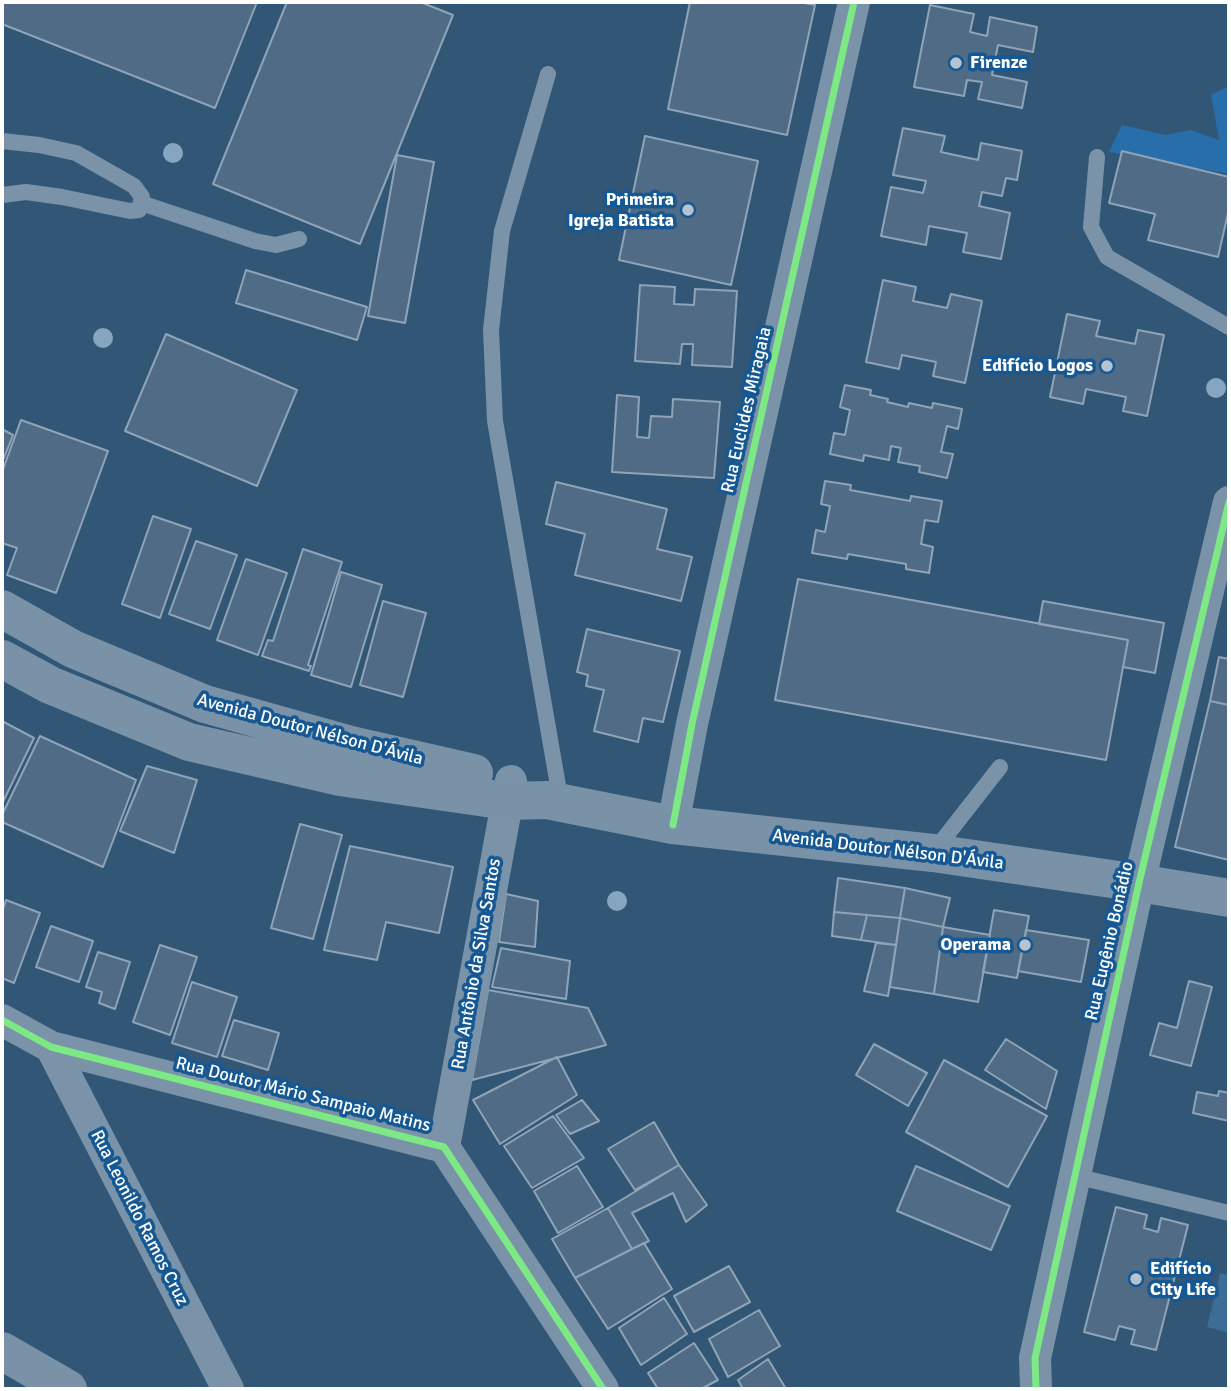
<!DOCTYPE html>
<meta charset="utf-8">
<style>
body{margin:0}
#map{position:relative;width:1231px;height:1391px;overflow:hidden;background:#325676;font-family:Signika,sans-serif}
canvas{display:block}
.frame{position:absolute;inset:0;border:4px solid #fff;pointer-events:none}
</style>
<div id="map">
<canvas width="1231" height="1391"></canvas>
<div class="frame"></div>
</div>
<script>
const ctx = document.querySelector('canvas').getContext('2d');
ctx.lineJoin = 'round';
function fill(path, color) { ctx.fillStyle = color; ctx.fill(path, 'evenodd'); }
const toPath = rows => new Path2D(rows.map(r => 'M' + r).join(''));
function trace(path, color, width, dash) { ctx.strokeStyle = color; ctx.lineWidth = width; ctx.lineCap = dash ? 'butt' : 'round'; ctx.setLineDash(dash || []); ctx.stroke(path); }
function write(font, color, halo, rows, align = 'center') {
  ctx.font = font + ' Signika,sans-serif'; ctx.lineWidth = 7; ctx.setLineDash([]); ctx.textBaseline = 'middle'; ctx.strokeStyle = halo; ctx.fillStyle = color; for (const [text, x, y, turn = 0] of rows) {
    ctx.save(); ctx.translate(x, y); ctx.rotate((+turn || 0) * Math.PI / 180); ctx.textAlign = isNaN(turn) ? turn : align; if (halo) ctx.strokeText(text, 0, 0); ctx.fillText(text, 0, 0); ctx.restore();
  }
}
fill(toPath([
 [1229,86,1229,174,1109,152,1122,125,1166,135,1191,130,1219,140,1211,95]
]), '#286eaa');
fill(toPath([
 [1220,1273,1229,1275,1229,1333,1207,1327]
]), '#3d6c95');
const building = toPath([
 [3,2,257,2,215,108,2,24,2,6,3,2],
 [287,2,420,2,453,15,360,244,213,184,287,2],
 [690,2,799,2,815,5,787,135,668,109,690,2],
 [930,5,974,14,970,32,987,36,990,17,1037,27,1033,52,998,45,992,75,1027,82,1022,108,978,99,982,82,967,80,964,96,914,87,930,5],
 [903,128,945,136,941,152,978,160,981,143,1022,151,1017,180,1006,178,1002,196,982,192,979,206,1010,213,1001,259,963,252,967,233,929,226,926,245,881,236,891,187,923,193,926,181,893,175,903,128],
 [645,136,758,161,731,285,619,260,645,136],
 [1122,151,1229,177,1229,209,1218,257,1148,240,1155,214,1109,203,1122,151],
 [397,155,434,162,405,323,368,316,397,155],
 [246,270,367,307,357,340,236,303,246,270],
 [883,280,916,287,913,301,947,308,951,294,982,301,965,383,933,376,936,362,902,355,899,369,866,362,883,280],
 [640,285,675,287,674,304,694,305,695,289,737,291,732,367,692,365,693,344,682,344,680,364,635,361,640,285],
 [1067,314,1100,321,1096,336,1135,344,1138,330,1164,335,1147,416,1123,411,1126,397,1086,389,1083,404,1050,397,1067,314],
 [166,334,297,390,257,486,125,431,166,334],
 [845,385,871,390,870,395,888,399,887,402,908,407,909,403,932,408,933,403,962,409,958,429,947,426,941,452,953,454,947,478,919,472,920,466,898,462,901,448,891,446,889,460,864,455,863,461,830,454,834,433,845,435,850,410,840,407,845,385],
 [617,395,639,397,637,437,649,438,651,416,672,417,673,399,720,402,714,478,612,472,617,395],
 [21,420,108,451,56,593,7,575,17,548,2,543,2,472,21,420],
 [2,429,13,435,2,463,2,429],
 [825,481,851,485,850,490,910,501,911,496,942,501,938,522,925,520,921,544,933,547,929,573,906,569,906,564,848,554,847,559,812,553,816,530,825,532,830,506,821,504,825,481],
 [556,482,667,509,657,549,692,557,681,601,575,575,585,534,546,524,556,482],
 [153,516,191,529,160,618,122,604,153,516],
 [196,541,237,555,210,629,169,614,196,541],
 [303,549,342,562,308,665,311,666,309,671,262,656,268,640,273,641,303,549],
 [246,559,287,573,258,655,217,640,246,559],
 [341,572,382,585,351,687,311,675,341,572],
 [798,579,1128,640,1106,760,775,700,798,579],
 [383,601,426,613,403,697,360,685,383,601],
 [1043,601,1164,623,1155,673,1123,667,1128,640,1039,624,1043,601],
 [587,629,680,651,663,722,643,718,638,742,594,731,604,690,586,686,588,675,577,672,587,629],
 [1219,657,1229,659,1229,705,1210,701,1219,657],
 [1210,701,1229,705,1229,860,1175,847,1210,701],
 [2,721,34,738,2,804,2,721],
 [40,736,136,780,103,867,2,822,2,815,40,736],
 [147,766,197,780,174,853,120,831,147,766],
 [300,824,342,835,313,939,271,928,300,824],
 [350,846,453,867,439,933,386,922,377,960,324,950,350,846],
 [838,878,905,888,900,918,834,912,838,878],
 [905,888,950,898,943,927,900,918,905,888],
 [506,894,538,901,535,947,499,942,506,894],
 [6,900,40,913,14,983,2,978,2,912,6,900],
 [994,910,1029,916,1017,978,983,972,994,910],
 [834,912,867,915,861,940,832,936,834,912],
 [867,915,900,918,896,945,861,940,867,915],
 [900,918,943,927,934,994,890,987,900,918],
 [51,926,93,941,79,982,36,967,51,926],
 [943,927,990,935,978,1002,934,994,943,927],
 [1026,930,1089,940,1081,982,1018,971,1026,930],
 [876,943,896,945,888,996,864,991,876,943],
 [160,945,197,957,170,1035,133,1022,160,945],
 [501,948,570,961,566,999,492,987,501,948],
 [98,952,130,962,115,1009,99,1003,102,992,86,987,98,952],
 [1189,981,1212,987,1191,1066,1150,1055,1159,1023,1177,1028,1189,981],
 [192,982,237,997,217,1057,172,1043,192,982],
 [488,990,588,1008,606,1045,472,1080,488,990],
 [234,1020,279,1033,268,1070,222,1056,234,1020],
 [1006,1039,1057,1071,1046,1109,985,1070,1006,1039],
 [874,1044,927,1073,908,1106,856,1075,874,1044],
 [557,1057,577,1095,500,1144,473,1100,557,1057],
 [944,1060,1047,1116,1008,1187,906,1132,944,1060],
 [1219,1091,1229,1093,1229,1121,1193,1113,1197,1092,1218,1096,1219,1091],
 [582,1100,599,1121,570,1134,556,1115,582,1100],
 [553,1116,584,1158,532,1188,504,1146,553,1116],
 [654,1122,679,1165,635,1190,608,1149,654,1122],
 [679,1165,707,1205,686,1222,673,1193,632,1213,649,1241,632,1249,608,1208,679,1165],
 [577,1166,603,1207,558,1233,534,1191,577,1166],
 [916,1166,1010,1206,991,1250,897,1211,916,1166],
 [1116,1207,1147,1215,1144,1228,1158,1232,1161,1218,1188,1225,1156,1350,1131,1344,1135,1330,1119,1326,1115,1340,1084,1332,1116,1207],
 [608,1208,632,1249,575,1278,552,1239,608,1208],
 [644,1243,672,1289,608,1329,575,1278,644,1243],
 [729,1266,750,1302,694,1332,674,1296,729,1266],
 [664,1298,687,1334,641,1365,619,1328,664,1298],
 [759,1310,780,1346,728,1377,709,1339,759,1310],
 [694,1343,718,1380,701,1389,658,1389,648,1373,694,1343],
 [768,1359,786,1389,743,1389,738,1380,768,1359]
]);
fill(building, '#4f6b85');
trace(building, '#8fa4b7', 2);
trace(toPath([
 [548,74,502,231,491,330,495,421,561,803],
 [2,141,39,145,76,153,134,186,142,197,139,210,130,211,62,197,26,192,2,195],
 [1097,157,1091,227,1107,257,1229,327],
 [141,203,255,241,276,245,299,239],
 [935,850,1000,767],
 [1075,1176,1229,1213]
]), '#7a93a9', 16);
trace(toPath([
 [673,825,692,724,854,2],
 [2,1020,51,1047,444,1147,603,1389],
 [51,1047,228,1389],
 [444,1147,511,781],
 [1036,1389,1035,1358,1139,883,1229,502]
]), '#7a93a9', 32);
trace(toPath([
 [2,609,73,649,205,704,351,745,474,773],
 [2,659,50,685,189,742,340,777,507,801,547,800,673,825,933,853,1139,883,1229,898]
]), '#7992a8', 38);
trace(toPath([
 [2,1351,68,1389]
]), '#7a92a8', 38);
trace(toPath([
 [673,825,692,724,854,2],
 [2,1020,51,1047,444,1147,603,1389],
 [1036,1389,1035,1358,1139,883,1229,502]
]), '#7ce984', 7);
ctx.fillStyle = '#86a5c0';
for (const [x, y] of [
 [173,153],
 [103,338],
 [1216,388],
 [617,901]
]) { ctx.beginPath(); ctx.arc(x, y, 10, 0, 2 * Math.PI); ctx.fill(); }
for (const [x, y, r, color] of [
 [956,63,7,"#b7c4cf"],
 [688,210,7,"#b7c4cf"],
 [1107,366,7,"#b7c4cf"],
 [1025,945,7,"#b7c4cf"],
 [1136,1279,7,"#b7c4cf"]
]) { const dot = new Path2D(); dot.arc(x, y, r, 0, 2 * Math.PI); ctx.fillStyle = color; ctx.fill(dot); trace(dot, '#155893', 2.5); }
write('bold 18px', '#fff', '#155893', [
 ["Firenze",970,63,"left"],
 ["Primeira",674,200],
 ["Igreja Batista",674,221],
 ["Edifício Logos",1093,366],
 ["Operama",1011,945],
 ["Edifício",1150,1269,"left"],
 ["City Life",1150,1290,"left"]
], 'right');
write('18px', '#fff', '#155893', [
 ["Rua Euclides Miragaia",747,410,-77],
 ["Avenida Doutor Nélson D'Ávila",310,730,15],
 ["Avenida Doutor Nélson D'Ávila",888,850,7],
 ["Rua Eugênio Bonádio",1110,941,-77],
 ["Rua Antônio da Silva Santos",477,964,-80],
 ["Rua Doutor Mário Sampaio Matins",303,1095,14],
 ["Rua Leonildo Ramos Cruz",139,1218,63]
]);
</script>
